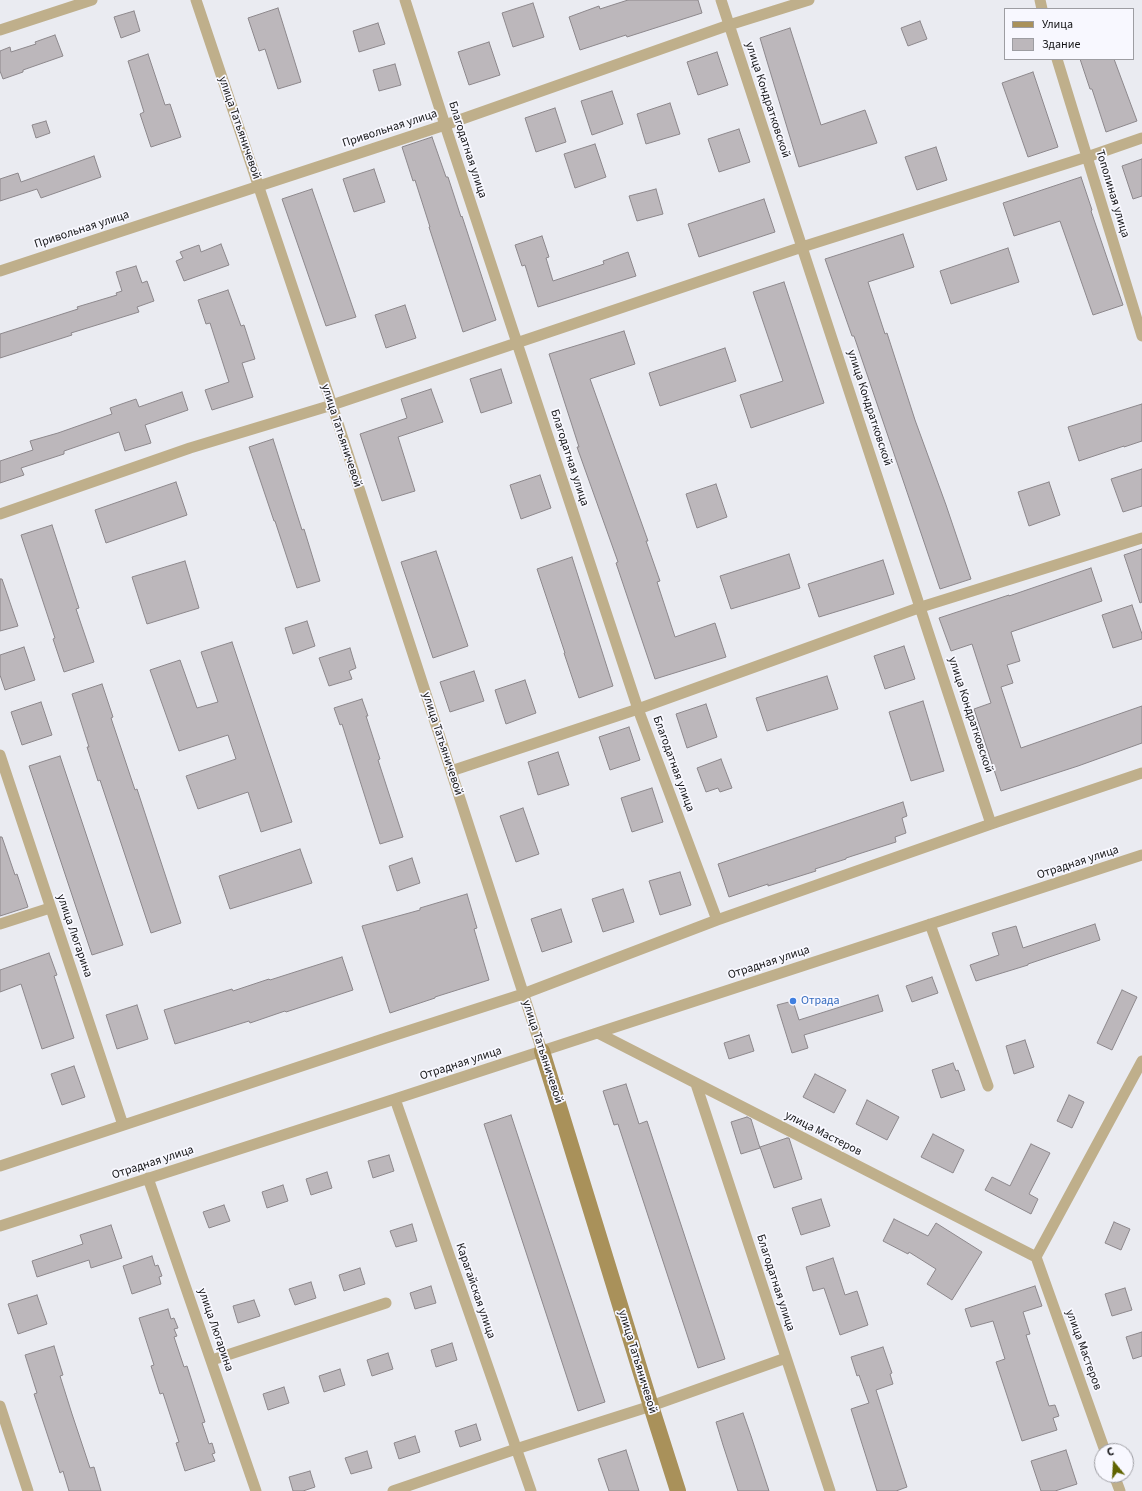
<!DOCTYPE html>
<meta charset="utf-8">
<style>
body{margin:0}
#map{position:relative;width:1142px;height:1491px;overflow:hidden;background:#eaebf1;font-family:"Source Sans 3",sans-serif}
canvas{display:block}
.legend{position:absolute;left:1004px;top:8px;width:130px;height:52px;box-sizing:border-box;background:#f8f8ff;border:1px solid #9d9da2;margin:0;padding:5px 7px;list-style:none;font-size:12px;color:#141416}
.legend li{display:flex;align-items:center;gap:8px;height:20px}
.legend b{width:20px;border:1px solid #9d9da2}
.north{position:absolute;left:1094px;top:1443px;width:40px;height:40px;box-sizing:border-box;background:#f8f8ff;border:1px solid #9d9da2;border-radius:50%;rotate:342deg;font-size:11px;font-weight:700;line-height:16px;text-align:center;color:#141416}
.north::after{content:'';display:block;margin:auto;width:14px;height:18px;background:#5f6300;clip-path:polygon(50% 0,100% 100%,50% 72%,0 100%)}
</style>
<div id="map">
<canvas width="1142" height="1491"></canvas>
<ul class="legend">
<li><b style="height:5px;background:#a9915a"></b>Улица</li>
<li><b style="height:11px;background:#bcb7bb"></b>Здание</li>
</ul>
<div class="north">С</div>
</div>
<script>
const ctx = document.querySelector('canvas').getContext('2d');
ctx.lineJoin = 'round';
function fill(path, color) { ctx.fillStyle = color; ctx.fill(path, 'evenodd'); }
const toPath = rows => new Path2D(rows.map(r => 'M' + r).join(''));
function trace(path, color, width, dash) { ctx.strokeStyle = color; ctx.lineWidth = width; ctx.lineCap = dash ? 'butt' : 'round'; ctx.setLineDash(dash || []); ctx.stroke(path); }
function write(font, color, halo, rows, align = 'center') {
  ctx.font = font + ' "Source Sans 3",sans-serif'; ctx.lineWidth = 3.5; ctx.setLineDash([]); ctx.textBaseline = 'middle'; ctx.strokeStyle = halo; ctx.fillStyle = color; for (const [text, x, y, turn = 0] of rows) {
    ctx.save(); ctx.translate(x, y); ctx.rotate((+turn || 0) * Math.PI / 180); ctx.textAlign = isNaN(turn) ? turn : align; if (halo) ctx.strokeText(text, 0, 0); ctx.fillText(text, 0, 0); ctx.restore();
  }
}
const building = toPath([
 [628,0,698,0,702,13,627,37,626,35,580,50,569,17,599,6,600,9,628,0],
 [533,3,544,37,513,47,502,13,533,3],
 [278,8,301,82,278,89,265,49,259,51,248,18,278,8],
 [134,11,140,31,121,38,114,17,134,11],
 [920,21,927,39,908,46,901,28,920,21],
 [378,23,385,44,359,52,353,31,378,23],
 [790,28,821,125,865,110,877,143,799,167,760,38,790,28],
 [55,35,63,56,23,70,23,72,3,79,0,71,0,51,10,47,11,52,36,44,35,42,55,35],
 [489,42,500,75,469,85,458,52,489,42],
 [717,52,728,85,698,95,687,62,717,52],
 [148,54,165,105,170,104,181,137,151,147,140,114,144,112,128,61,148,54],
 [1080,59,1114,59,1137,121,1106,132,1092,89,1090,89,1080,59],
 [395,64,401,85,379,91,373,70,395,64],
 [1033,72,1058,147,1028,157,1002,83,1033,72],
 [612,91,623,124,592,135,581,101,612,91],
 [670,103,680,134,646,144,637,114,670,103],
 [555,108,566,142,536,152,525,118,555,108],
 [46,121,50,133,36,138,32,125,46,121],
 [739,129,750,162,719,172,708,139,739,129],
 [432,137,446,177,448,177,461,217,462,216,496,320,463,332,429,227,430,227,415,180,413,181,402,147,432,137],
 [595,144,606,177,575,188,564,154,595,144],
 [936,147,947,180,917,190,905,157,936,147],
 [94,156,101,177,41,198,37,189,0,201,0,179,18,173,21,182,94,156],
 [1142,159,1142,196,1133,199,1122,166,1142,159],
 [374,169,385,202,354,212,343,179,374,169],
 [1081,177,1092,210,1091,211,1123,305,1093,315,1060,221,1014,236,1003,203,1081,177],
 [312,189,356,317,326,326,282,199,312,189],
 [656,189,663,214,637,221,629,196,656,189],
 [764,199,775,232,699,257,688,224,764,199],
 [903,234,914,267,868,282,885,334,887,333,915,420,946,505,971,579,940,589,854,336,852,336,825,259,903,234],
 [542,236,549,257,546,258,553,281,604,264,603,261,628,252,636,276,538,307,525,265,522,266,515,245,542,236],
 [221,244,229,265,184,281,176,261,183,258,180,252,199,245,201,252,221,244],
 [1008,248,1019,282,951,304,940,271,1008,248],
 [136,266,142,283,147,281,154,301,137,307,139,312,71,333,72,335,0,358,0,334,78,309,77,307,117,295,116,293,122,291,116,272,136,266],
 [784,282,824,403,751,428,740,395,783,381,753,292,784,282],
 [228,290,241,326,244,325,255,359,242,363,253,397,212,410,205,390,229,382,210,323,206,324,198,300,228,290],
 [405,305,416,338,386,348,375,315,405,305],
 [624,331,635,364,590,379,648,541,646,541,660,581,657,582,675,637,715,623,726,657,655,679,616,563,618,562,577,447,579,447,549,354,624,331],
 [725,348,736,381,660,406,649,373,725,348],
 [501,369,512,403,481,413,470,379,501,369],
 [431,389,443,422,398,437,415,491,382,501,360,434,407,418,401,399,431,389],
 [182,392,188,410,145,425,151,443,125,451,119,432,64,451,64,454,21,468,24,475,0,483,0,461,33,450,30,441,58,433,112,414,110,408,136,399,139,407,182,392],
 [1142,404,1142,441,1124,447,1124,446,1079,461,1068,427,1142,404],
 [273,439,302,530,304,529,320,581,297,588,275,521,274,521,249,447,273,439],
 [1142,469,1142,506,1123,512,1111,479,1142,469],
 [540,475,551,508,521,519,510,485,540,475],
 [176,482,187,515,106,543,95,510,176,482],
 [1049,482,1060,515,1029,526,1018,492,1049,482],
 [716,484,727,517,697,528,686,494,716,484],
 [52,525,79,608,76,609,94,662,64,672,53,639,55,638,21,535,52,525],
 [1142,549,1142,602,1140,603,1124,555,1142,549],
 [436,551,468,646,433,658,401,562,436,551],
 [789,554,800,588,731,609,720,576,789,554],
 [572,557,613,686,579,698,564,653,565,653,537,569,572,557],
 [883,560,894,594,819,617,808,584,883,560],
 [185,561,199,608,147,624,132,577,185,561],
 [1091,568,1102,601,1011,632,1020,661,1007,665,1013,683,1001,687,1021,748,1142,706,1142,743,1078,766,1001,791,974,709,991,703,972,644,951,651,939,618,1009,595,1009,596,1091,568],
 [0,579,2,579,18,626,0,631,0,579],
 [1132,605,1142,634,1142,639,1113,648,1102,615,1132,605],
 [307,621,315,646,293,654,285,628,307,621],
 [232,642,292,822,261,832,248,792,198,809,186,776,236,759,228,735,179,751,150,670,180,660,197,708,218,702,201,652,232,642],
 [904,646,915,679,885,689,874,656,904,646],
 [24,647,35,680,5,690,0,675,0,655,24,647],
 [350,648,356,668,349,671,352,679,329,686,319,658,350,648],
 [474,671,484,701,450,712,440,682,474,671],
 [827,676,838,709,767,731,756,698,827,676],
 [525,680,536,713,506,724,495,690,525,680],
 [102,684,113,717,111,718,135,790,137,789,181,923,151,933,100,780,98,781,87,747,89,747,72,694,102,684],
 [362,699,368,716,366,716,380,759,378,760,403,837,380,844,342,724,340,725,334,708,362,699],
 [923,701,944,771,911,781,889,712,923,701],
 [41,702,52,735,22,745,11,712,41,702],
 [706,704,717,737,687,748,676,714,706,704],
 [629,727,640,760,610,770,599,737,629,727],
 [558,752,569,785,538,795,528,762,558,752],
 [60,756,123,945,92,955,29,766,60,756],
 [721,759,732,788,720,792,718,788,706,792,697,768,721,759],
 [652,788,663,822,632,832,621,798,652,788],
 [903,802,907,816,902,818,906,833,895,837,896,842,846,858,846,859,815,869,816,871,768,886,768,884,729,897,718,864,903,802],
 [523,808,539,854,516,862,500,816,523,808],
 [0,837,2,837,15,875,17,874,28,907,0,916,0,837],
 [300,849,312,883,230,909,219,876,300,849],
 [412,858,420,883,397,891,389,866,412,858],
 [680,872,691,905,660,915,649,881,680,872],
 [623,889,634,922,603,932,592,899,623,889],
 [467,894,477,928,474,929,489,980,435,997,435,998,390,1013,362,926,420,910,420,908,467,894],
 [561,909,572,942,542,952,531,919,561,909],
 [1095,924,1100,940,1028,964,1028,965,976,981,970,965,999,955,992,933,1016,926,1023,948,1095,924],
 [49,953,57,975,54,976,74,1038,42,1049,21,984,0,992,0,970,49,953],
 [342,957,353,990,286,1012,285,1011,250,1023,249,1021,175,1044,164,1010,232,989,233,991,269,979,270,980,342,957],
 [932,977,938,993,912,1002,906,986,932,977],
 [1122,990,1137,997,1112,1050,1097,1043,1122,990],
 [878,995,883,1011,804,1035,808,1048,792,1053,777,1005,793,1001,799,1020,878,995],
 [137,1005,148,1039,117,1049,106,1015,137,1005],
 [749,1035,754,1051,729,1059,724,1043,749,1035],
 [1025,1040,1034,1067,1014,1074,1006,1046,1025,1040],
 [953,1063,956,1071,958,1070,965,1090,941,1098,932,1070,953,1063],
 [74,1066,85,1097,62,1105,51,1074,74,1066],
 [815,1074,846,1090,834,1113,803,1097,815,1074],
 [626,1084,639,1124,647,1121,725,1359,698,1368,618,1124,614,1125,603,1091,626,1084],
 [1069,1095,1084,1102,1072,1128,1057,1121,1069,1095],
 [867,1100,899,1117,887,1140,856,1124,867,1100],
 [511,1115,605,1402,578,1411,484,1124,511,1115],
 [747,1117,751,1119,760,1148,741,1154,731,1122,747,1117],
 [933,1134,964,1150,953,1173,921,1157,933,1134],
 [787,1138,789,1138,802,1179,774,1188,760,1147,787,1138],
 [1031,1144,1050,1153,1029,1194,1038,1199,1031,1214,985,1190,992,1177,1010,1186,1031,1144],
 [389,1155,394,1171,373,1178,368,1161,389,1155],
 [327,1172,332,1188,311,1195,306,1179,327,1172],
 [283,1185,288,1201,267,1208,262,1192,283,1185],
 [821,1199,830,1226,801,1235,792,1208,821,1199],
 [224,1205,230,1221,209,1228,203,1212,224,1205],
 [894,1219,928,1236,936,1223,982,1252,952,1300,927,1284,936,1269,909,1252,908,1254,883,1241,894,1219],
 [1114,1222,1130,1229,1121,1250,1105,1243,1114,1222],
 [412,1224,417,1241,396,1247,390,1231,412,1224],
 [111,1225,122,1258,91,1268,89,1260,37,1277,32,1261,83,1244,80,1235,111,1225],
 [152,1256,155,1266,158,1265,162,1276,159,1277,161,1284,132,1294,123,1266,152,1256],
 [833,1258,845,1295,857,1291,868,1325,840,1335,824,1288,813,1291,806,1267,833,1258],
 [360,1268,365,1284,344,1291,339,1275,360,1268],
 [311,1282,316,1298,295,1305,289,1289,311,1282],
 [431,1286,436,1303,415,1309,410,1293,431,1286],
 [1035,1286,1042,1306,1023,1312,1030,1334,1026,1335,1049,1406,1055,1405,1059,1416,1053,1418,1057,1430,1022,1441,996,1362,1005,1359,993,1321,971,1327,965,1309,1035,1286],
 [1125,1288,1132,1310,1112,1316,1105,1294,1125,1288],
 [37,1295,47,1324,18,1334,8,1304,37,1295],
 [254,1300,260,1316,238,1323,233,1306,254,1300],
 [168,1309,171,1319,174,1318,178,1328,174,1329,177,1336,174,1337,184,1367,187,1366,205,1422,202,1423,209,1444,212,1443,215,1453,212,1454,215,1461,185,1471,176,1443,179,1442,163,1393,160,1394,151,1366,154,1365,139,1318,168,1309],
 [1142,1332,1142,1356,1133,1359,1126,1337,1142,1332],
 [452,1343,457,1360,436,1367,431,1350,452,1343],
 [54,1346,63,1375,60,1376,72,1414,90,1468,94,1467,101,1491,69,1491,63,1471,60,1473,34,1394,37,1393,25,1355,54,1346],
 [883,1347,892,1373,890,1374,893,1384,876,1390,907,1487,896,1491,877,1491,851,1409,869,1403,859,1375,857,1376,851,1357,883,1347],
 [388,1353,393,1369,372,1376,367,1360,388,1353],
 [340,1369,345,1385,324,1392,319,1376,340,1369],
 [284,1387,289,1403,268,1410,263,1394,284,1387],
 [743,1413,751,1436,769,1491,738,1491,723,1445,716,1422,743,1413],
 [476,1424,481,1440,460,1447,455,1431,476,1424],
 [415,1436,420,1452,399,1459,394,1443,415,1436],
 [626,1450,639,1491,609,1491,598,1459,626,1450],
 [1066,1450,1077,1484,1055,1491,1041,1491,1031,1461,1066,1450],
 [367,1451,372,1468,351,1474,345,1458,367,1451],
 [310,1471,315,1487,303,1491,293,1491,289,1477,310,1471]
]);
fill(building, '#bcb7bb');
trace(building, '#8d888c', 1);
trace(toPath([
 [196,0,332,405,542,1051],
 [405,0,445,125,638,709,717,920],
 [721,0,991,824],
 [1040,0,1042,9],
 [0,30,92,0],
 [1057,59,1142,336],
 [0,271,445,125,729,25,809,0],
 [0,514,190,448,332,405,802,247,1087,157,1142,138],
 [0,755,123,1125],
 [451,771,638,709,921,607,1142,538],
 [0,924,50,908],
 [930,924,988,1086],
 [598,1033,1036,1257,1105,1451],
 [696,1084,830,1491],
 [395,1099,531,1491],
 [0,1166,386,1038,523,994,717,920,991,824,1142,773],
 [148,1178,256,1491],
 [0,1226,395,1099,1142,855],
 [1036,1257,1142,1061],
 [212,1360,386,1303],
 [0,1406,28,1491],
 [1114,1475,1120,1491],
 [393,1491,516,1449,651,1406,786,1358]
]), '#bfaf8b', 11);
trace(toPath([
 [542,1051,651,1406,678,1491]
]), '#a9915a', 16);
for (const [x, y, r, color] of [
 [793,1001,4,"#3f7fe0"]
]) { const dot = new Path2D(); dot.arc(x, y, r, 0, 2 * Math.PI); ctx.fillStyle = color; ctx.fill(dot); trace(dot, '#f8f8ff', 1.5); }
write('12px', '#141416', '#f8f8ff', [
 ["улица Кондратковской",767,100,72],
 ["улица Татьяничевой",239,128,71],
 ["Привольная улица",390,129,-18],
 ["Благодатная улица",467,150,72],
 ["Тополиная улица",1112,194,73],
 ["Привольная улица",82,230,-18],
 ["улица Кондратковской",869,408,72],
 ["улица Татьяничевой",341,436,72],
 ["Благодатная улица",569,458,72],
 ["улица Кондратковской",970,715,72],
 ["улица Татьяничевой",442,744,72],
 ["Благодатная улица",673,764,70],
 ["Отрадная улица",1078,863,-18],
 ["улица Люгарина",74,936,71],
 ["Отрадная улица",769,963,-18],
 ["улица Татьяничевой",542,1052,72],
 ["Отрадная улица",461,1064,-18],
 ["улица Мастеров",823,1134,27],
 ["Отрадная улица",153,1163,-18],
 ["Благодатная улица",775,1283,72],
 ["Карагайская улица",475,1291,71],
 ["улица Люгарина",215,1330,71],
 ["улица Мастеров",1083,1350,70],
 ["улица Татьяничевой",637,1362,73]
]);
write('12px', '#366cbe', '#f8f8ff', [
 ["Отрада",801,1001]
], 'left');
</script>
